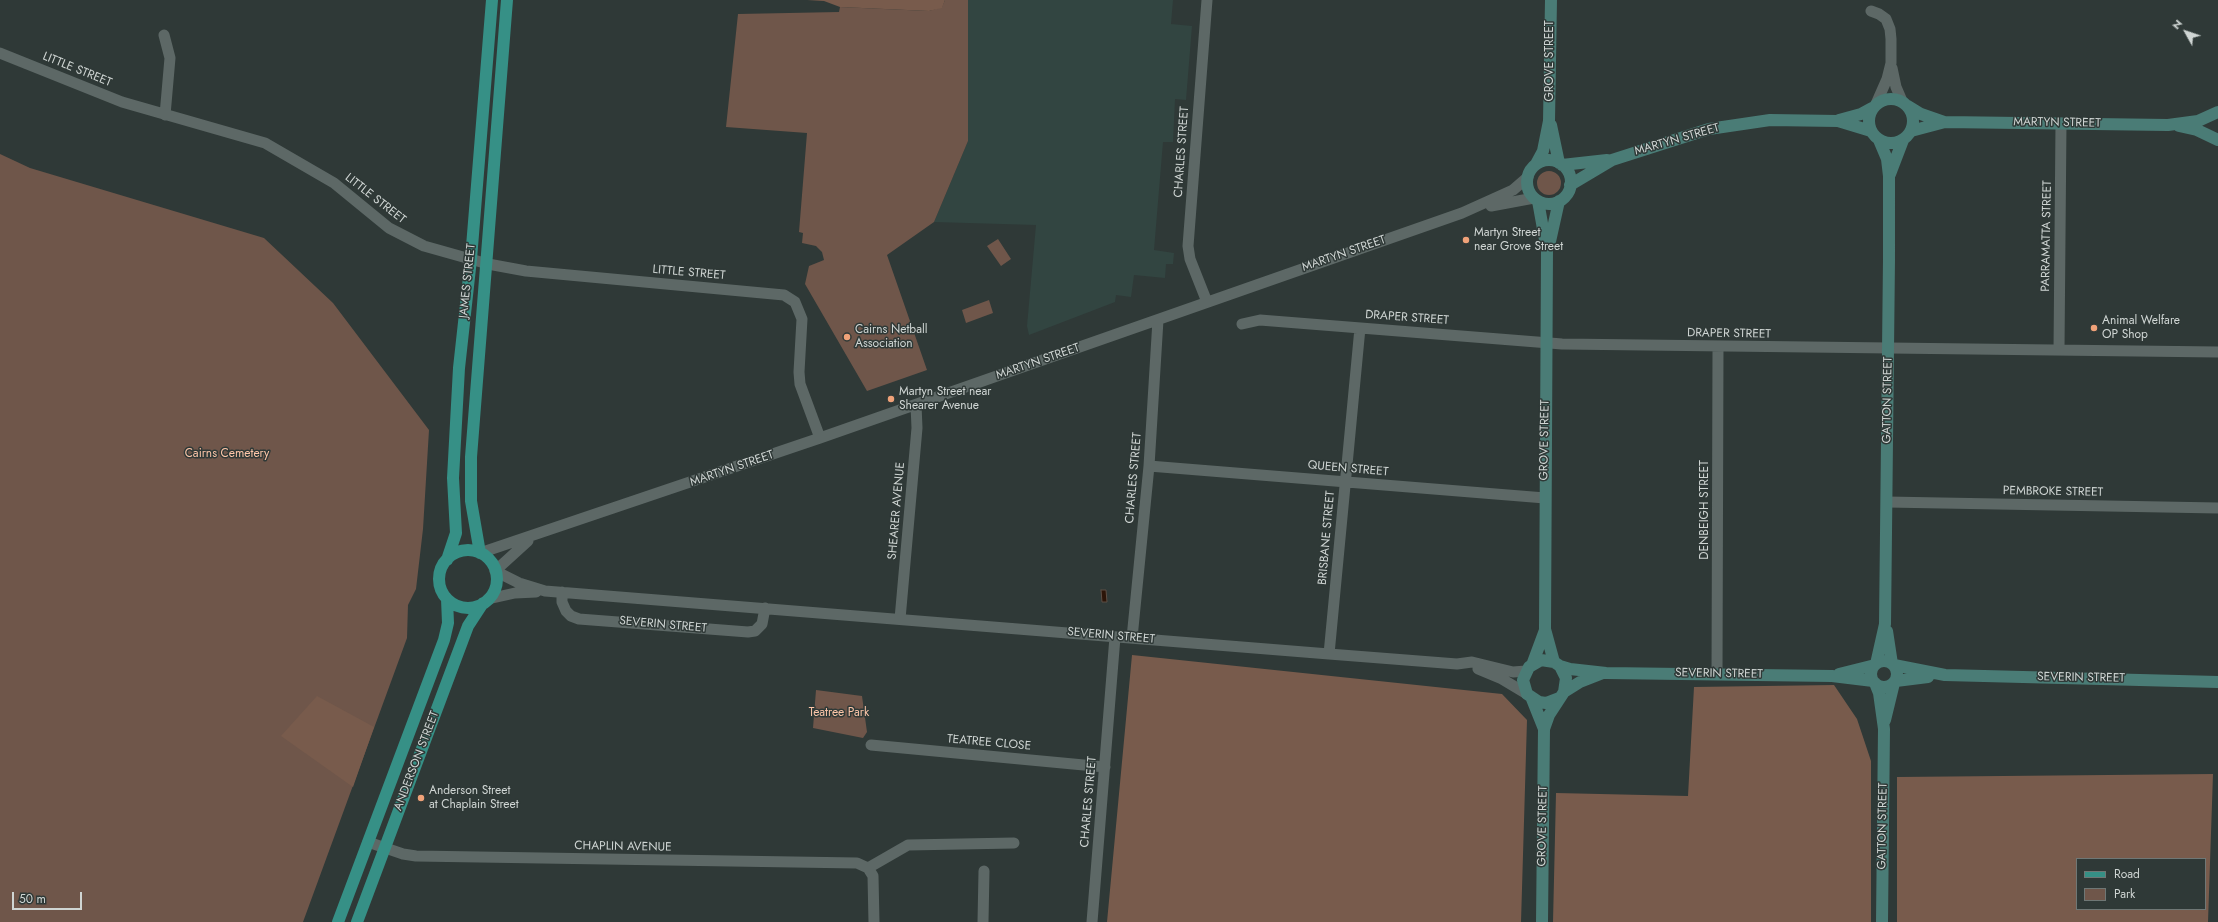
<!DOCTYPE html>
<style>
body{margin:0}
#map{position:relative;width:2218px;height:922px;overflow:hidden;background:#2f3937;font-family:Jost,sans-serif}
canvas{display:block}
.legend{position:absolute;left:2076px;top:858px;width:130px;height:52px;box-sizing:border-box;background:#2f3937;border:1px solid #6f7775;margin:0;padding:5px 7px;list-style:none;font-size:12px;color:#cfd5d3}
.legend li{display:flex;align-items:center;gap:8px;height:20px}
.legend b{width:20px;border:1px solid #6f7775}
.north{position:absolute;left:2166px;top:12px;width:40px;height:40px;-webkit-text-stroke:3px #2f3937;paint-order:stroke;rotate:310deg;font-size:11px;font-weight:700;line-height:16px;text-align:center;color:#cfd5d3}
.north::after{content:'';display:block;margin:auto;width:14px;height:18px;background:#cfd5d3;clip-path:polygon(50% 0,100% 100%,50% 72%,0 100%)}
.scale{position:absolute;left:12px;top:892px;width:70px;height:18px;box-sizing:border-box;border:2px solid #cfd5d3;border-top:0;padding-left:5px;font-size:12px;line-height:14px;white-space:nowrap;color:#cfd5d3;-webkit-text-stroke:3px #2f3937;paint-order:stroke}
</style>
<div id="map">
<canvas width="2218" height="922"></canvas>
<ul class="legend">
<li><b style="height:5px;background:#369086"></b>Road</li>
<li><b style="height:11px;background:#6f564a"></b>Park</li>
</ul>
<div class="north">N</div>
<div class="scale">50 m</div>
</div>
<script>
const ctx = document.querySelector('canvas').getContext('2d');
ctx.lineJoin = 'round';
function fill(path, color) { ctx.fillStyle = color; ctx.fill(path, 'evenodd'); }
const toPath = rows => new Path2D(rows.map(r => 'M' + r).join(''));
function trace(path, color, width, dash) { ctx.strokeStyle = color; ctx.lineWidth = width; ctx.lineCap = dash ? 'butt' : 'round'; ctx.setLineDash(dash || []); ctx.stroke(path); }
function write(font, color, halo, rows, align = 'center') {
  ctx.font = font + ' Jost,sans-serif'; ctx.lineWidth = 3; ctx.setLineDash([]); ctx.textBaseline = 'middle'; ctx.strokeStyle = halo; ctx.fillStyle = color; for (const [text, x, y, turn = 0] of rows) {
    ctx.save(); ctx.translate(x, y); ctx.rotate((+turn || 0) * Math.PI / 180); ctx.textAlign = isNaN(turn) ? turn : align; if (halo) ctx.strokeText(text, 0, 0); ctx.fillText(text, 0, 0); ctx.restore();
  }
}
fill(toPath([
 [968,0,1173,0,1171,24,1192,26,1186,100,1175,99,1173,142,1163,142,1154,250,1174,253,1173,264,1166,264,1165,278,1134,275,1131,297,1116,295,1115,302,1029,335,1027,326,1036,225,934,222,968,141]
]), '#324541');
fill(toPath([
 [945,0,968,0,968,141,934,222,887,255,927,370,867,391,805,284,809,266,824,260,822,252,816,246,802,243,803,233,799,232,807,133,726,127,738,14,839,12,840,7,929,11,942,7],
 [0,154,30,168,264,238,333,303,429,430,423,529,416,589,408,605,407,638,303,922,0,922],
 '1537 183a12 12 0 1 1 24 0a12 12 0 1 1-24 0Z',
 [998,239,1011,259,1001,266,987,246],
 [989,300,993,313,966,323,962,310],
 [816,690,862,696,867,732,863,738,813,728]
]), '#6f564a');
fill(toPath([
 [807,0,945,0,942,8,929,11,840,7,824,1],
 [1132,655,1502,694,1527,720,1521,922,1107,922],
 [1834,685,1857,719,1871,761,1871,922,1553,922,1556,793,1688,796,1694,687],
 [317,696,374,727,353,787,281,736],
 [2213,774,2208,922,1897,922,1897,777],
 [2077,859,2205,859,2205,909,2077,909]
]), '#785b4c');
const water = toPath([
 [1101,590,1106,590,1107,602,1102,602,1101,590]
]);
fill(water, '#2c1508');
trace(water, '#5d4f45', 1);
trace(toPath([
 [1871,11,1879,14,1886,19,1890,29,1891,39,1891,63,1887,79,1876,104],
 [164,35,170,58,165,115],
 [0,53,122,102,265,143,334,183,389,228,424,246,488,264,526,271,784,295,795,302,802,319,799,372,800,384,820,438],
 [1892,68,1896,87,1902,101],
 [1491,206,1534,198],
 [1207,302,1190,259,1188,246,1207,0],
 [1242,324,1260,320,1562,344,2218,352],
 [2059,350,2061,123],
 [1149,466,1545,498],
 [1887,502,2218,508],
 [480,553,820,438,1462,213,1513,190,1528,177],
 [495,571,519,583,545,591,1329,654,1457,664,1472,662,1513,672,1526,671],
 [495,571,528,541],
 [562,592,562,602,566,611,571,616,579,619,748,632,755,631,762,624,765,608],
 [488,599,515,593,536,592],
 [900,619,917,428,916,405],
 [1132,638,1149,466,1158,320],
 [1329,654,1360,328],
 [1478,669,1502,679,1527,694],
 [1717,674,1718,347],
 [871,745,1105,767],
 [368,842,403,854,416,856,857,863,868,868,873,876,874,922],
 [868,868,908,845,1014,843],
 [983,922,984,871],
 [1092,922,1115,637]
]), '#5d6866', 11);
trace(toPath([
 '1869 121a22 22 0 1 1 44 0a22 22 0 1 1-44 0Z',
 [1908,106,1921,114,1944,122],
 [1839,120,1861,114,1872,108],
 [1551,125,1559,163],
 [2179,126,2197,130,2218,140],
 [1911,131,1945,122,2168,125,2198,121,2218,112],
 '1527 182a22 22 0 1 1 44 0a22 22 0 1 1-44 0Z',
 [1536,164,1543,151,1549,121,1551,0],
 [1562,165,1607,160],
 [1890,174,1903,140],
 [1570,185,1612,160,1709,129,1770,120,1838,121,1871,131],
 [1538,201,1547,251,1545,629,1554,662],
 [1549,246,1559,201],
 [1887,631,1892,664],
 '1871 674a13 13 0 1 1 26 0a13 13 0 1 1-26 0Z',
 [1876,664,1885,624,1889,259,1889,176,1887,159,1879,140],
 [1532,665,1545,630],
 [1894,665,1945,675,2218,682],
 [1560,666,1570,669,1606,673,1832,676,1873,681],
 [1839,674,1875,665],
 [1896,681,1928,677],
 [1875,683,1879,693,1884,729,1882,922],
 [1564,692,1580,682,1603,673],
 [1532,699,1544,729],
 [1885,720,1894,683],
 [1542,922,1544,729,1549,715,1564,692,1566,678,1560,666,1554,662,1541,660,1529,667,1523,680,1527,694,1539,702,1546,703,1559,698]
]), '#4a7c76', 12);
trace(toPath([
 '439 579a29 29 0 1 1 58 0a29 29 0 1 1-58 0Z',
 [480,553,471,501,471,457,507,0],
 [447,560,456,533,453,478,459,368,471,259,492,0],
 [338,922,444,640,448,623,447,599],
 [357,922,468,626,483,603]
]), '#369086', 12);
for (const [x, y, r, color] of [
 [1466,240,4,"#f0a279"],
 [2094,328,4,"#f0a279"],
 [847,337,4,"#f0a279"],
 [891,399,4,"#f0a279"],
 [421,798,4,"#f0a279"]
]) { const dot = new Path2D(); dot.arc(x, y, r, 0, 2 * Math.PI); ctx.fillStyle = color; ctx.fill(dot); trace(dot, '#2f3937', 1.5); }
write('12px', '#cfd5d3', '#2f3937', [
 ["GROVE STREET",1550,61,-90],
 ["LITTLE STREET",77,70,22],
 ["MARTYN STREET",2057,123,1],
 ["MARTYN STREET",1677,140,-16],
 ["CHARLES STREET",1182,152,-86],
 ["LITTLE STREET",375,199,38],
 ["PARRAMATTA STREET",2047,236,-89],
 ["MARTYN STREET",1344,254,-19],
 ["LITTLE STREET",689,273,5],
 ["JAMES STREET",468,281,-84],
 ["DRAPER STREET",1407,318,4],
 ["DRAPER STREET",1729,334,1],
 ["MARTYN STREET",1038,362,-19],
 ["GATTON STREET",1888,400,-89],
 ["GROVE STREET",1545,440,-89],
 ["MARTYN STREET",732,469,-19],
 ["QUEEN STREET",1348,469,5],
 ["CHARLES STREET",1134,478,-85],
 ["PEMBROKE STREET",2053,492,1],
 ["DENBEIGH STREET",1705,510,-90],
 ["SHEARER AVENUE",897,511,-85],
 ["BRISBANE STREET",1327,538,-85],
 ["SEVERIN STREET",663,625,5],
 ["SEVERIN STREET",1111,636,5],
 ["SEVERIN STREET",1719,674,1],
 ["SEVERIN STREET",2081,678,1],
 ["TEATREE CLOSE",989,743,5],
 ["ANDERSON STREET",417,761,-69],
 ["CHARLES STREET",1089,802,-85],
 ["GROVE STREET",1543,826,-89],
 ["GATTON STREET",1883,826,-89],
 ["CHAPLIN AVENUE",623,847,1]
]);
write('12px', '#cfd5d3', '#2f3937', [
 ["Martyn Street",1474,233],
 ["near Grove Street",1474,247],
 ["Animal Welfare",2102,321],
 ["OP Shop",2102,335],
 ["Cairns Netball",855,330],
 ["Association",855,344],
 ["Martyn Street near",899,392],
 ["Shearer Avenue",899,406],
 ["Anderson Street",429,791],
 ["at Chaplain Street",429,805]
], 'left');
write('12px', '#fcc5a8', '#2f3937', [
 ["Cairns Cemetery",227,454],
 ["Teatree Park",839,713]
]);
</script>
